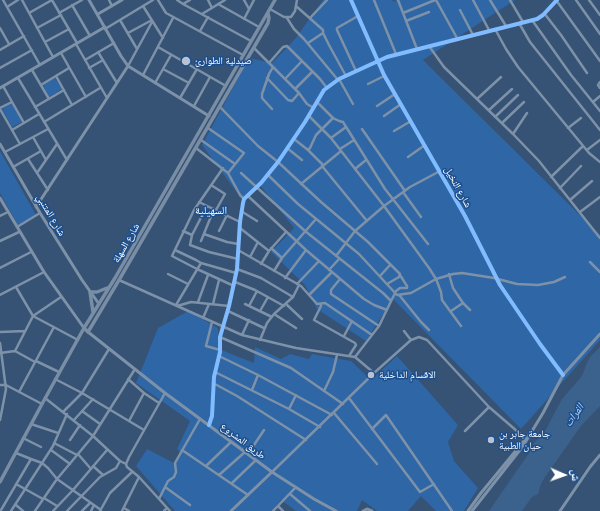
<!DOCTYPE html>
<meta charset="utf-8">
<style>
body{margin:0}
#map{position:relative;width:600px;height:511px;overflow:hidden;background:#365274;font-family:"Golos Text","Noto Naskh Arabic",sans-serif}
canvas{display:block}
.north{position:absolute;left:544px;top:455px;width:40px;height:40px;-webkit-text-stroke:3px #1b4f8f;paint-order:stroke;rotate:92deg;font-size:11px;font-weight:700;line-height:16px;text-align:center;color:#fff}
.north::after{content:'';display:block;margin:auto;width:14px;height:18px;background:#fff;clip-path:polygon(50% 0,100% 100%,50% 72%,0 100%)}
</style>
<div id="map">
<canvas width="600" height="511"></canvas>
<div class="north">ش</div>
</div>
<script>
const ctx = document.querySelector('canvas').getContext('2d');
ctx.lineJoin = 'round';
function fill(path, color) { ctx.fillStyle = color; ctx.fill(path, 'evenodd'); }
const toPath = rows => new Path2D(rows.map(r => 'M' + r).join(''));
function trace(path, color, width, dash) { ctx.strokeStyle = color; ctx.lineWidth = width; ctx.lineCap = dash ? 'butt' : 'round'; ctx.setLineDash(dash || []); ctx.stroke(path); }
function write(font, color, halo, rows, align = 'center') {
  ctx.font = font + ' "Golos Text","Noto Naskh Arabic",sans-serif'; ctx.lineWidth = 3; ctx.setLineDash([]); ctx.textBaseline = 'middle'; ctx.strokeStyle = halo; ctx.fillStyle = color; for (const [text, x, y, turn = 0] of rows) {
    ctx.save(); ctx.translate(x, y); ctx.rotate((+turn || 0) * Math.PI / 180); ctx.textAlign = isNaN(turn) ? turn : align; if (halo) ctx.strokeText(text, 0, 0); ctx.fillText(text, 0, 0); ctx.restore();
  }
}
fill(toPath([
 [323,0,392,0,394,2,396,0,515,0,423,60,600,235,600,340,521,429,393,299,366,341,317,309,305,285,271,252,294,228,260,185,241,198,202,145,249,58,272,63,295,39],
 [55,78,62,89,49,97,43,85],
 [12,103,22,122,12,127,2,109],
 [0,151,36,215,18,225,0,193],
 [188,311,218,328,219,349,254,363,255,347,281,359,290,354,309,359,312,354,351,361,371,380,397,356,458,425,448,442,454,461,478,488,464,511,436,511,421,496,408,511,377,511,362,500,357,511,296,511,281,500,272,511,175,511,136,466,147,449,174,463,181,453,177,449,190,421,136,383,158,328]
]), '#2f66a5');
fill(toPath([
 [600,347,600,406,581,426,545,477,541,484,538,494,532,497,522,511,489,511,529,453,534,443,545,431,562,399,582,376,586,365,590,357]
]), '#3b618d');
trace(toPath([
 [3,0,40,65],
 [22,0,53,57],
 [52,0,77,43],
 [109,0,112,6],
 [158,0,166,13,243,55],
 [177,0,183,4,251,41],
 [208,0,212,8],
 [244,0,249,9],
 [351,0,384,75,465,216,500,285,540,344,563,375],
 [374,0,396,54],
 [398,0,417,49],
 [436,0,457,38],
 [473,0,489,30],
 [490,0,506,26],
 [510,0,523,22],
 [556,0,600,61],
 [576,0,600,34],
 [589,0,600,15],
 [183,4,190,0],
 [218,4,259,27],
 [72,5,90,36],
 [143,6,163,38],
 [296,6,323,30,323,33,329,45,346,76],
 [7,7,18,0],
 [270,9,284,17,291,17,295,11,297,0],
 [460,10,473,35],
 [29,13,52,0],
 [59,13,82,0],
 [403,13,435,0],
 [544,13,561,35,587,73],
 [202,14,225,0],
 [287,18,294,29,304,39,338,80],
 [310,18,327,0],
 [244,19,254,0],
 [120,20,137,49],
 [532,20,571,75,600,111],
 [406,21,429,12],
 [519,23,530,42,600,130],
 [0,28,9,44],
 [37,28,61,15],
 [105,29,153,0],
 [495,29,506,49,518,67,589,153,600,162],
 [200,31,208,17],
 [128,33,152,20],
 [45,42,69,29],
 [308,43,323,33],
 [76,44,107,98],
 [429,46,444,67,513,134,539,161,600,238],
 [158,47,226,86],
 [254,48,299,93,307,104,314,108],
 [0,50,24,36],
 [98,52,117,83],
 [61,53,86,97],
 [85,60,114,43],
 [269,63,283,47,287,46,320,79,327,88],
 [128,66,152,22],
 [0,68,32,50],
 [89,68,103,60],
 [163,69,189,83],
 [32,70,49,99],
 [356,71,337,30,337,28,358,16],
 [143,75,173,18],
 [56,76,72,105],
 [18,78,67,160],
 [267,78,288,100,292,101,299,93],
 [285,79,301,62],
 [339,79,353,104],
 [600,82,598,85,600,88],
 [155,83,171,55],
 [368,84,384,76],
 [41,85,69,68],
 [3,86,24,123],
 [295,89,312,72],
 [180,98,197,69],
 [477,99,501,77],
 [593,102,600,96],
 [194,106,210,77],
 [377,106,395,94],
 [35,107,64,90],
 [220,107,258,146,278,162,321,202,368,242,400,274,399,277,387,284],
 [0,108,12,102],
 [0,109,20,144],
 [272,109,262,98,262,94,269,74,273,67],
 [489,110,512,89],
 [309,116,331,138,384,206,429,268,436,279,441,292,442,300,461,326],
 [384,116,401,104],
 [495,117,518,95],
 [333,118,339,121,343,122,385,189,428,244],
 [44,122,100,88],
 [502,123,524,102],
 [208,128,244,153,228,173],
 [568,128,581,118],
 [362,129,405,191],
 [12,130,39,114],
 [394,131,411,121],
 [513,134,527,113],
 [33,137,46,160],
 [331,138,346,127],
 [294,139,308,150,310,148,316,135,333,118,317,102],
 [201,140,235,164],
 [196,148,228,173,240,195,244,199],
 [287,148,302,160],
 [340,149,354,140],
 [308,150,323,165],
 [587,150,600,140],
 [5,152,48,129],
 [408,157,425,145],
 [28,159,48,190],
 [322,166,367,221],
 [13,167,41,151],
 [223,168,194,210,172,256,197,269,234,286],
 [355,169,366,160],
 [37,173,57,144],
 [241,173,305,231,383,293,391,301],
 [268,175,298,204,359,254,397,295,411,293,436,279,453,274,462,273,494,278,517,284,538,285,554,282,565,277],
 [551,177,583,146],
 [301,184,341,151],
 [211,185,225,194,216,210],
 [560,188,581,166],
 [403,192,421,217],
 [248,196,306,250,364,299,374,305,387,310],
 [570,200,592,181],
 [199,202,240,222],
 [207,206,192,235,190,245,209,252,238,259],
 [241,211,257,221],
 [580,212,600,197],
 [0,216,8,212],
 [17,227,40,213],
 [240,228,269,251],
 [183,231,192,235],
 [219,231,227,215],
 [204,234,227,242,238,244],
 [0,241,19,232],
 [201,241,214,209],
 [271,248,282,258],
 [175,250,196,260,201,263,236,273],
 [238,250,301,286,317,304,325,303,372,335],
 [336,256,355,231,384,206,410,187,440,171],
 [250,257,258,242],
 [590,262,600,272],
 [261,264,269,251,286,232],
 [0,268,31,252],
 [237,269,261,278,293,297],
 [329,270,339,259],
 [274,271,282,258,316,219],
 [168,274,188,284],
 [449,274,453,288,463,303,470,310],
 [380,276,390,265],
 [285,278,306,250],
 [340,279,331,290,331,294,379,326],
 [119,280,242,335,296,348,355,357,374,373],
 [235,282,255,290,284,306],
 [297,284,319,261],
 [16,287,33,316,78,340],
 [0,295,44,272],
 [309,295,332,272],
 [400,296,421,322,429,330],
 [198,302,208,275],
 [213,304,219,280],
 [245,304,272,317],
 [286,304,302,319],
 [321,304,321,306,314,320,355,343,356,345,349,356],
 [176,305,201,263],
 [177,306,191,302,229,306],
 [249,306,257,291],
 [228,311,264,328],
 [260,311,268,297],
 [451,311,463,303],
 [274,314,296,328],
 [203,318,209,304],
 [212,322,206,346,220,350],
 [404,331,411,340],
 [0,332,25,331],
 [242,335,249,320],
 [344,336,352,321],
 [220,337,291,368,343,404],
 [260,340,267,323,274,314,293,297,299,285],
 [0,343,6,389,0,420],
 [15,351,33,316,61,297],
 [0,353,15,351,35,362],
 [219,356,258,375,332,415],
 [355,357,379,326,396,291,400,288,407,288,407,286,400,275],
 [36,361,59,372],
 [215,372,289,409,320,427],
 [55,379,82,393,144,430],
 [128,379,144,393],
 [213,383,237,396,306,440],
 [0,385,6,385,42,404],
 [252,390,258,375],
 [324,391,333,372,337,355],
 [19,392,54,327],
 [165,393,129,457,126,464,127,467,139,477,170,511],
 [45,398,93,436,120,461],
 [349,398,420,492,434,484],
 [489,407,525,438],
 [289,409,296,395],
 [82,411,100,424],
 [63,412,82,393,109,349],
 [334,413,377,464],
 [74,420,93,399],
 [129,421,144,393,159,403],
 [31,424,58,433],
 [209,425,212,416,214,377,220,352,220,337,229,306,237,269,240,222,243,203,244,199,261,183,278,162,305,122,324,90,339,79,387,57,537,19,543,15,557,0],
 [372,429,386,415,452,511],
 [23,438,41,447],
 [70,440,80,425],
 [54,443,77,455],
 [51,450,70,464],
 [182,450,248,495],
 [16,453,31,459],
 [78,454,91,469],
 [248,454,264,430],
 [93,466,103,475],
 [206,466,231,442],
 [272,472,374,373,411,340,419,337,427,340,489,407,465,431],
 [219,475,245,452],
 [232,483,256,460],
 [16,484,43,499],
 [165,487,190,505],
 [290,494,310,511],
 [44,498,57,506],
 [159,499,168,481,174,477,176,472,175,463,200,419],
 [16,505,23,511],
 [278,506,283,511],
 [124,508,129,511],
 [1,510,31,459,42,463,48,468,57,479,101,510],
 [11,511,53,446,67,414],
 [35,511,57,479,93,436,135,369],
 [53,511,73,490,107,450],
 [67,511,100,477,116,468,120,461,126,464],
 [82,511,90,503],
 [91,511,94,505],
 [100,511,110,493,132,472],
 [122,511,139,477],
 [164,511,167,508],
 [273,511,296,487]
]), '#7d92a8', 2.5);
trace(toPath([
 [89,0,121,56,128,66,209,116],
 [98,14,122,0],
 [0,88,105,27],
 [0,144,40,213,82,280,99,304],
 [0,198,44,272,84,328],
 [36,207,128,66],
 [88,332,165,393,272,472,314,499,336,511],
 [231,511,272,472],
 [363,511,367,509,372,511],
 [468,511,481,493,528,436],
 [472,511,523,446,543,413,563,375,600,334],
 [560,511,590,467,600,455]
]), '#7d92a8', 3);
trace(toPath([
 [93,312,90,292,97,292,107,288],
 [84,328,88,332,119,280,268,23,269,18,268,13],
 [0,482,42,404,84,328,115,278,275,0]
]), '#798da4', 3.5);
trace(toPath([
 [351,0,384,75,465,216,500,285,540,344,563,375],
 [209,425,212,416,214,377,220,352,220,337,229,306,237,269,240,222,243,203,244,199,261,183,278,162,305,122,324,90,339,79,387,57,537,19,543,15,557,0]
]), '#80bcff', 4);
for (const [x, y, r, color] of [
 [186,61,5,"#b9c2ce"],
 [371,375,4,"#b9c2ce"],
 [491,440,4,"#b9c2ce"]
]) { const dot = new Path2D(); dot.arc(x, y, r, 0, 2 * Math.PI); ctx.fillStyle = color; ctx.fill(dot); trace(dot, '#1b4f8f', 1.5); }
write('10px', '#fff', '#1b4f8f', [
 ["صيدلية الطوارئ",195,61],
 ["الاقسام الداخلية",379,375],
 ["جامعة جابر بن",499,434],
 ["حيان الطبية",499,446]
], 'left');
write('10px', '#fff', '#1b4f8f', [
 ["شارع النخيل",458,187,61],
 ["شارع المتنبي",51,215,59],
 ["شارع السهلة",126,243,-60],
 ["طريق المشروع",243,441,37]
]);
write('11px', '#fff', '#1b4f8f', [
 ["السهيلية",211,211]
]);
write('italic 11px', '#b5d3f5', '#1b4f8f', [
 ["الفرات",574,415,-55]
]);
</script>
